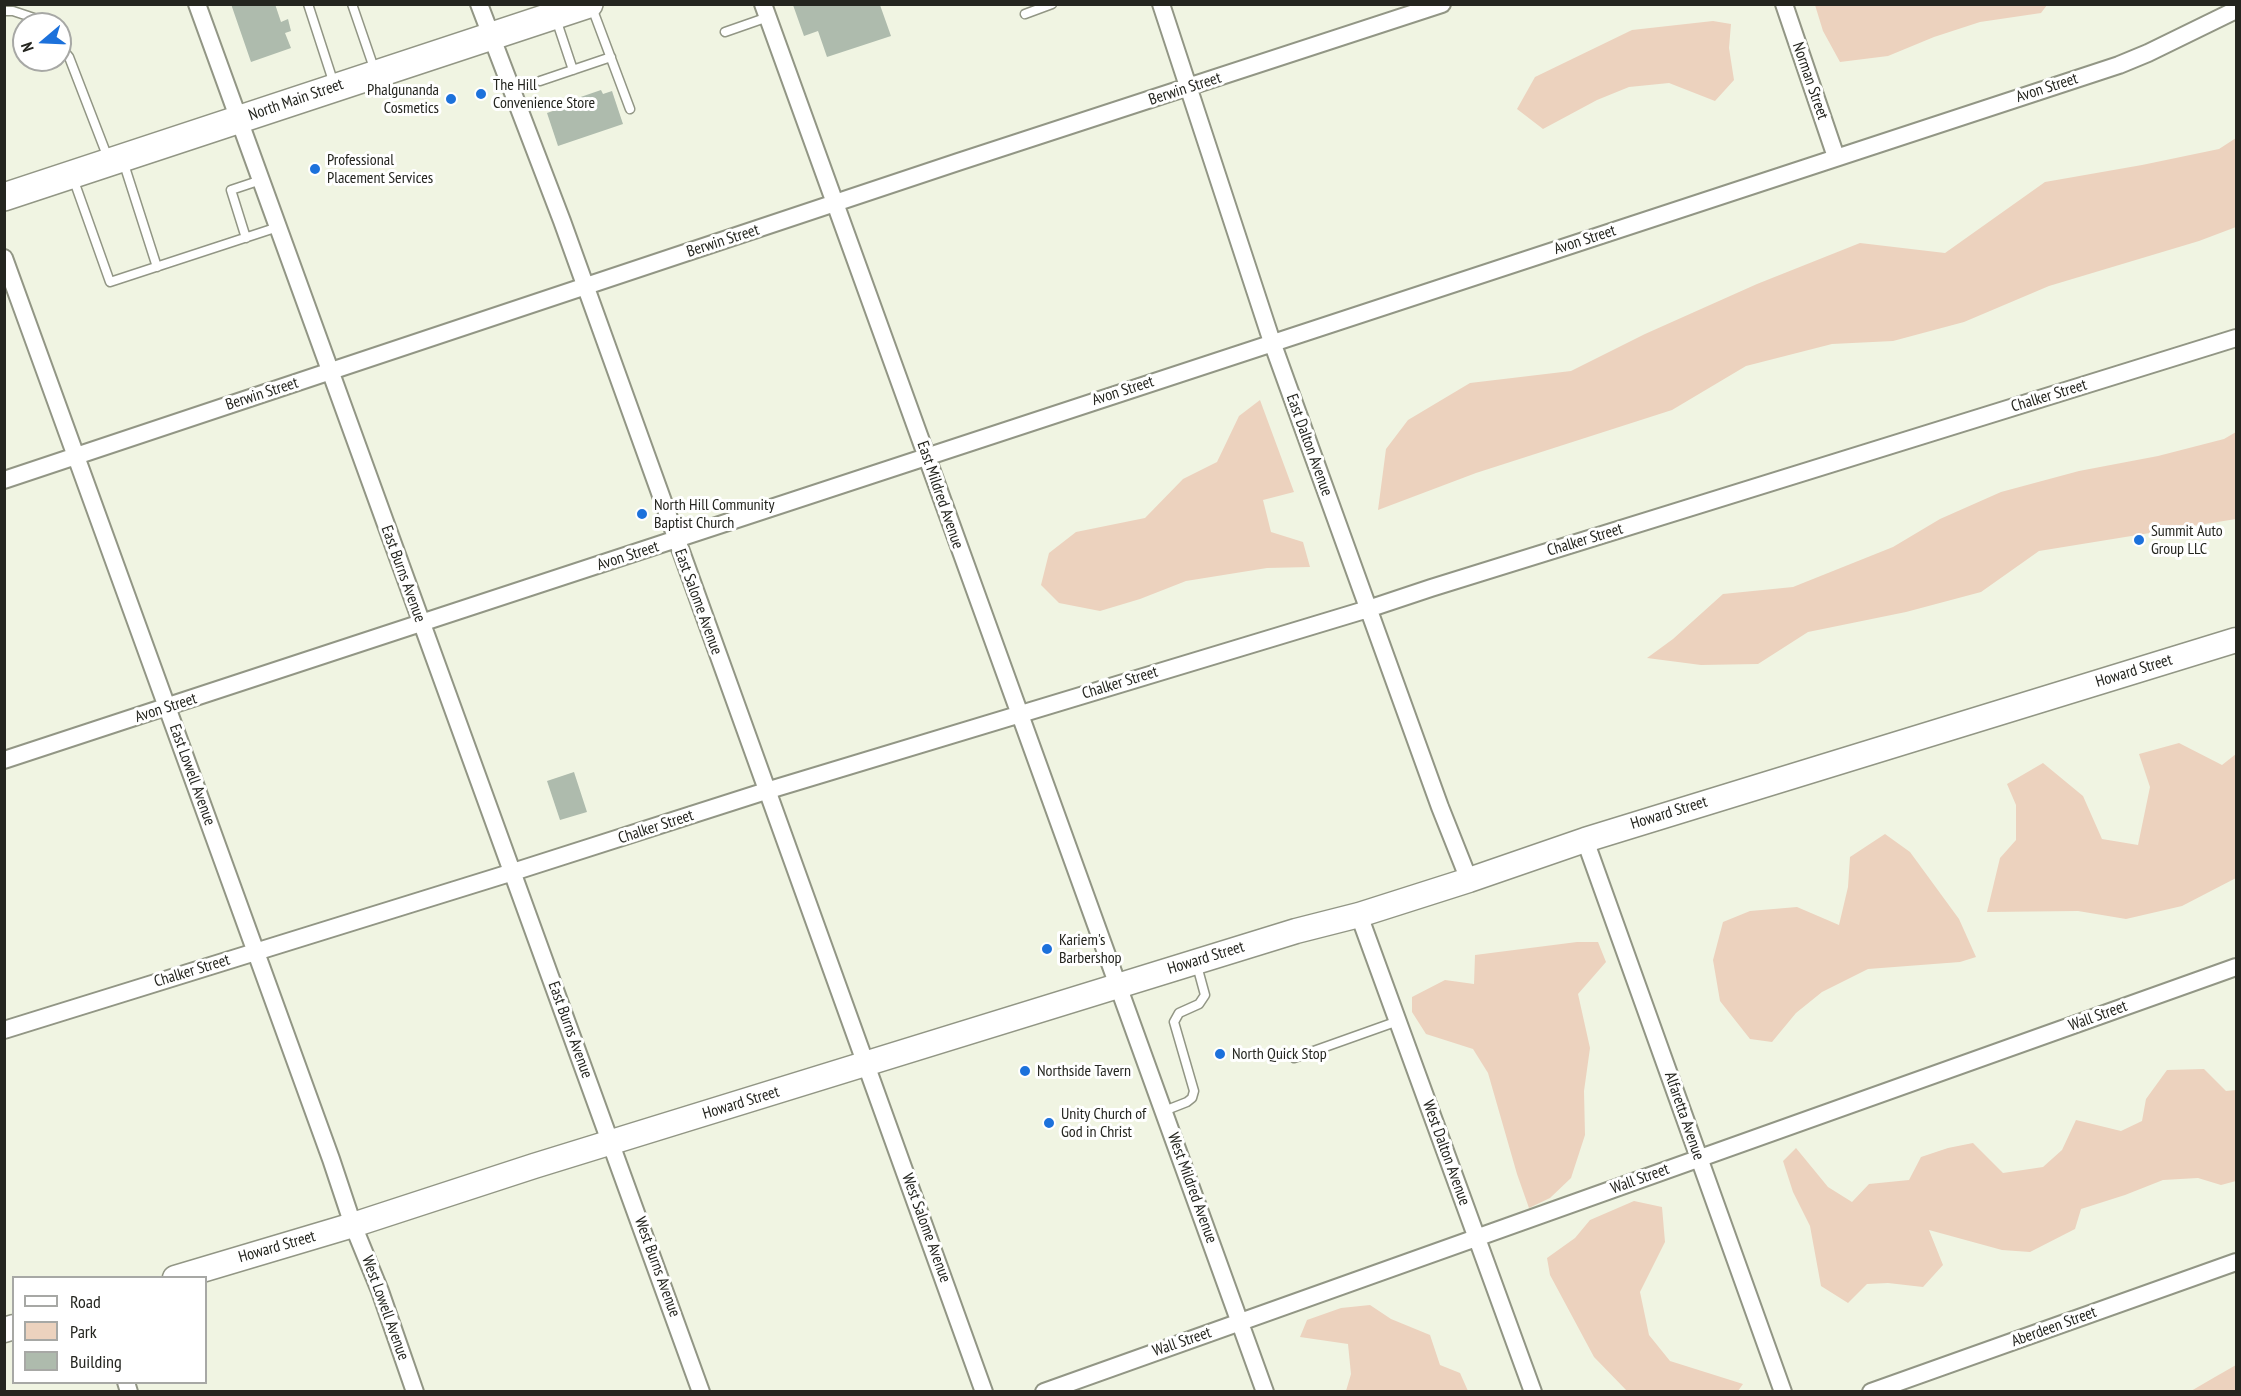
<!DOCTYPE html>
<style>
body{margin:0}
#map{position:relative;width:2241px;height:1396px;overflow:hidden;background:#f0f4e2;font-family:"PT Sans Narrow",sans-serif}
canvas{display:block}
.frame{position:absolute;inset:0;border:6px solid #24251f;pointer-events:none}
.legend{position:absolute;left:12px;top:1276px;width:195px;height:108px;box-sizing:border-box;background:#fff;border:2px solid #a7a8a5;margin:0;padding:8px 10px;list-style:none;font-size:18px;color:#24251f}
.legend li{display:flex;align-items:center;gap:12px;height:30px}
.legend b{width:30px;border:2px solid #a7a8a5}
.north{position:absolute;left:12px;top:12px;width:60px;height:60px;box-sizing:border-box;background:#fff;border:2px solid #a7a8a5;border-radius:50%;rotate:251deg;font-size:16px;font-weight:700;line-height:24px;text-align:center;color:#24251f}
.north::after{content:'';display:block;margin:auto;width:21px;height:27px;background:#1c71db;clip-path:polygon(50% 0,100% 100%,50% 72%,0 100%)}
</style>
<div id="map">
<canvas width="2241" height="1396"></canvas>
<div class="frame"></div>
<ul class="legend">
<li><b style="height:8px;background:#fff"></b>Road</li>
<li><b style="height:16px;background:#ecd2be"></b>Park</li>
<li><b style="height:16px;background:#aebbad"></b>Building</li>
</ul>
<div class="north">N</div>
</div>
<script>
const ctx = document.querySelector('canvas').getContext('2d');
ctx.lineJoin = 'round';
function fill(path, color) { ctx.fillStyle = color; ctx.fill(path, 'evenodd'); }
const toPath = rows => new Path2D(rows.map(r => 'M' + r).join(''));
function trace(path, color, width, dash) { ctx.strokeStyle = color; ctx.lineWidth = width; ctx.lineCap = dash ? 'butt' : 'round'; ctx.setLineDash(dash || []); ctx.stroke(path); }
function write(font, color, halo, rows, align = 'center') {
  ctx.font = font + ' "PT Sans Narrow",sans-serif'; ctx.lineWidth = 6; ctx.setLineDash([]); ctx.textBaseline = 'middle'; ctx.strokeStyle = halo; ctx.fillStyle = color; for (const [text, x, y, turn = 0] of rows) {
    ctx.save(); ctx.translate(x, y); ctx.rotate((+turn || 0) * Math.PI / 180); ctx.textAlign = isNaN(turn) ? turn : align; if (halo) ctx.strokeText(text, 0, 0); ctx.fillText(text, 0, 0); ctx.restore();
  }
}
fill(toPath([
 [1815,5,1815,4,2047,5,2041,13,1980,22,1934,37,1888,56,1840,62,1823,31],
 [1713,21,1731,24,1729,48,1734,80,1715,101,1669,83,1629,87,1597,100,1543,129,1517,109,1535,77,1632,30],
 [2236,138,2236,227,2199,241,2049,286,1964,322,1893,341,1832,344,1746,366,1672,410,1476,473,1378,510,1386,449,1408,420,1470,383,1571,371,1645,334,1757,284,1860,243,1945,253,2045,182,2142,165,2219,149],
 [1260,400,1294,492,1263,500,1271,532,1303,542,1310,567,1267,568,1186,581,1140,599,1100,611,1059,603,1041,585,1049,553,1076,532,1145,518,1183,479,1217,462,1239,416],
 [2236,432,2236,519,2039,551,1981,592,1906,612,1808,632,1758,664,1701,665,1647,658,1673,639,1723,594,1793,587,1893,547,1940,519,2001,492,2079,471,2158,456,2224,439],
 [2179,743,2222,765,2236,754,2236,878,2182,906,2126,919,2078,911,1987,912,2000,858,2016,840,2016,805,2007,784,2043,763,2083,796,2102,839,2138,845,2150,787,2139,754],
 [1885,834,1910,852,1959,919,1976,957,1960,962,1868,969,1822,992,1796,1013,1772,1042,1750,1039,1720,1001,1713,960,1723,922,1750,911,1797,907,1839,925,1848,887,1850,857],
 [1577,942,1598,942,1606,962,1578,994,1590,1048,1584,1091,1585,1135,1571,1178,1550,1198,1529,1208,1517,1174,1488,1073,1473,1049,1426,1034,1412,1012,1412,997,1445,980,1474,984,1475,955],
 [2204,1069,2226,1091,2236,1090,2236,1181,2221,1185,2198,1178,2163,1180,2125,1195,2081,1209,2075,1229,2030,1252,2002,1250,1929,1230,1943,1265,1923,1287,1888,1283,1867,1284,1848,1303,1821,1286,1810,1226,1793,1192,1783,1161,1796,1148,1828,1187,1852,1202,1869,1184,1909,1180,1921,1157,1948,1148,1973,1143,2003,1173,2043,1167,2062,1150,2076,1120,2121,1131,2142,1121,2146,1099,2167,1070],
 [1634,1201,1662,1207,1665,1242,1640,1292,1649,1335,1670,1361,1743,1384,1738,1391,1627,1391,1594,1357,1550,1275,1547,1258,1575,1238,1590,1220],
 [1370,1305,1391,1319,1430,1335,1440,1365,1460,1373,1468,1391,1346,1391,1351,1374,1348,1344,1300,1337,1307,1320,1341,1308],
 [2236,1365,2236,1391,2191,1391,2215,1377]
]), '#ecd2be');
fill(toPath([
 [231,4,275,4,281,22,288,19,291,31,285,33,291,48,251,62],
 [793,5,880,5,891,36,827,57,818,31,804,36],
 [601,90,603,94,612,91,623,124,558,146,547,113,570,105,569,101],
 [574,772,587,812,560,820,547,781]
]), '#aebbad');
const service = toPath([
 [308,4,334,84],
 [352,4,375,71],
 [591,5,630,109],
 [4,11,13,11,37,19,41,24],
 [1025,14,1052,4],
 [556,19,573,70],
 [725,32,768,17],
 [60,46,69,57,108,158],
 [540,81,611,57],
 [123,161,157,267],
 [73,178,110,282,278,227],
 [246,238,231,190,261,180],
 [1294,1058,1398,1021],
 [1164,1111,1187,1102,1192,1098,1194,1091,1174,1022,1179,1013,1199,1004,1205,995,1196,962]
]);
const minor = toPath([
 [197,4,701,1392],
 [479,4,562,221,984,1392],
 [763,4,1265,1392],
 [1161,4,1272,342,1440,807,1469,880],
 [1784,4,1836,157],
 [4,258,331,1159,353,1225,380,1291,415,1392],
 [4,480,958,162,1442,4],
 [4,760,2119,65,2148,53,2236,10],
 [1585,840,1783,1392],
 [1359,915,1533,1392],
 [4,1030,513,872,766,791,1368,609,1431,588,2236,338],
 [126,1382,129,1392],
 [1044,1392,2236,967],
 [1871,1392,2236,1262]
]);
const secondary = toPath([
 [175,1278,353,1225,534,1166,1296,931,1359,915,1469,880,1585,840,2236,640],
 [4,1330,14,1327]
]);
const primary = toPath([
 [4,197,589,4]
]);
trace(service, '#929685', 11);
trace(minor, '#929685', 20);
trace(secondary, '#929685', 27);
trace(primary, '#929685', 30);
trace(service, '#fff', 8);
trace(minor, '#fff', 16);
trace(secondary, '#fff', 24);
trace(primary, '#fff', 27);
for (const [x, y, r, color] of [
 [481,94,6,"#1c71db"],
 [451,99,6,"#1c71db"],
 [315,169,6,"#1c71db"],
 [642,514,6,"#1c71db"],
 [2139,540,6,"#1c71db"],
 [1047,949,6,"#1c71db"],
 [1220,1054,6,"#1c71db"],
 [1025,1071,6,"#1c71db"],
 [1049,1123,6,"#1c71db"]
]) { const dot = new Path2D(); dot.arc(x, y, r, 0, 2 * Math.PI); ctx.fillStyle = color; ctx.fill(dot); trace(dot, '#fff', 2); }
write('16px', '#24251f', '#fff', [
 ["Norman Street",1810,81,71],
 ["Avon Street",2047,88,-18],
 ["Berwin Street",1185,89,-18],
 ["North Main Street",296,100,-19],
 ["Avon Street",1585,240,-18],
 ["Berwin Street",723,241,-18],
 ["Avon Street",1123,391,-18],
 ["Berwin Street",262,394,-18],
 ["Chalker Street",2049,396,-17],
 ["East Dalton Avenue",1309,445,70],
 ["East Mildred Avenue",940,495,71],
 ["Chalker Street",1585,540,-17],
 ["Avon Street",628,556,-18],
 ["East Burns Avenue",403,574,70],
 ["East Salome Avenue",698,602,70],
 ["Howard Street",2134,671,-17],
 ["Chalker Street",1120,683,-17],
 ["Avon Street",166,708,-18],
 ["East Lowell Avenue",192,775,70],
 ["Howard Street",1669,813,-17],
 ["Chalker Street",656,827,-18],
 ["Howard Street",1206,958,-17],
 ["Chalker Street",192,971,-17],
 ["Wall Street",2098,1016,-20],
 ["East Burns Avenue",570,1030,70],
 ["Howard Street",741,1103,-17],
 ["Alfaretta Avenue",1684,1116,71],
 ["West Dalton Avenue",1446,1153,70],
 ["Wall Street",1640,1179,-20],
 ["West Mildred Avenue",1192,1188,70],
 ["West Salome Avenue",926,1228,70],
 ["Howard Street",277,1247,-16],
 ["West Burns Avenue",657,1267,70],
 ["West Lowell Avenue",385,1308,70],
 ["Aberdeen Street",2054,1327,-20],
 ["Wall Street",1182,1342,-19]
]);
write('16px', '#24251f', '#fff', [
 ["The Hill",493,85],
 ["Convenience Store",493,103],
 ["Phalgunanda",439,90,"right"],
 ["Cosmetics",439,108,"right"],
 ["Professional",327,160],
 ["Placement Services",327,178],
 ["North Hill Community",654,505],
 ["Baptist Church",654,523],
 ["Summit Auto",2151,531],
 ["Group LLC",2151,549],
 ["Kariem's",1059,940],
 ["Barbershop",1059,958],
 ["North Quick Stop",1232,1054],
 ["Northside Tavern",1037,1071],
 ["Unity Church of",1061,1114],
 ["God in Christ",1061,1132]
], 'left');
</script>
